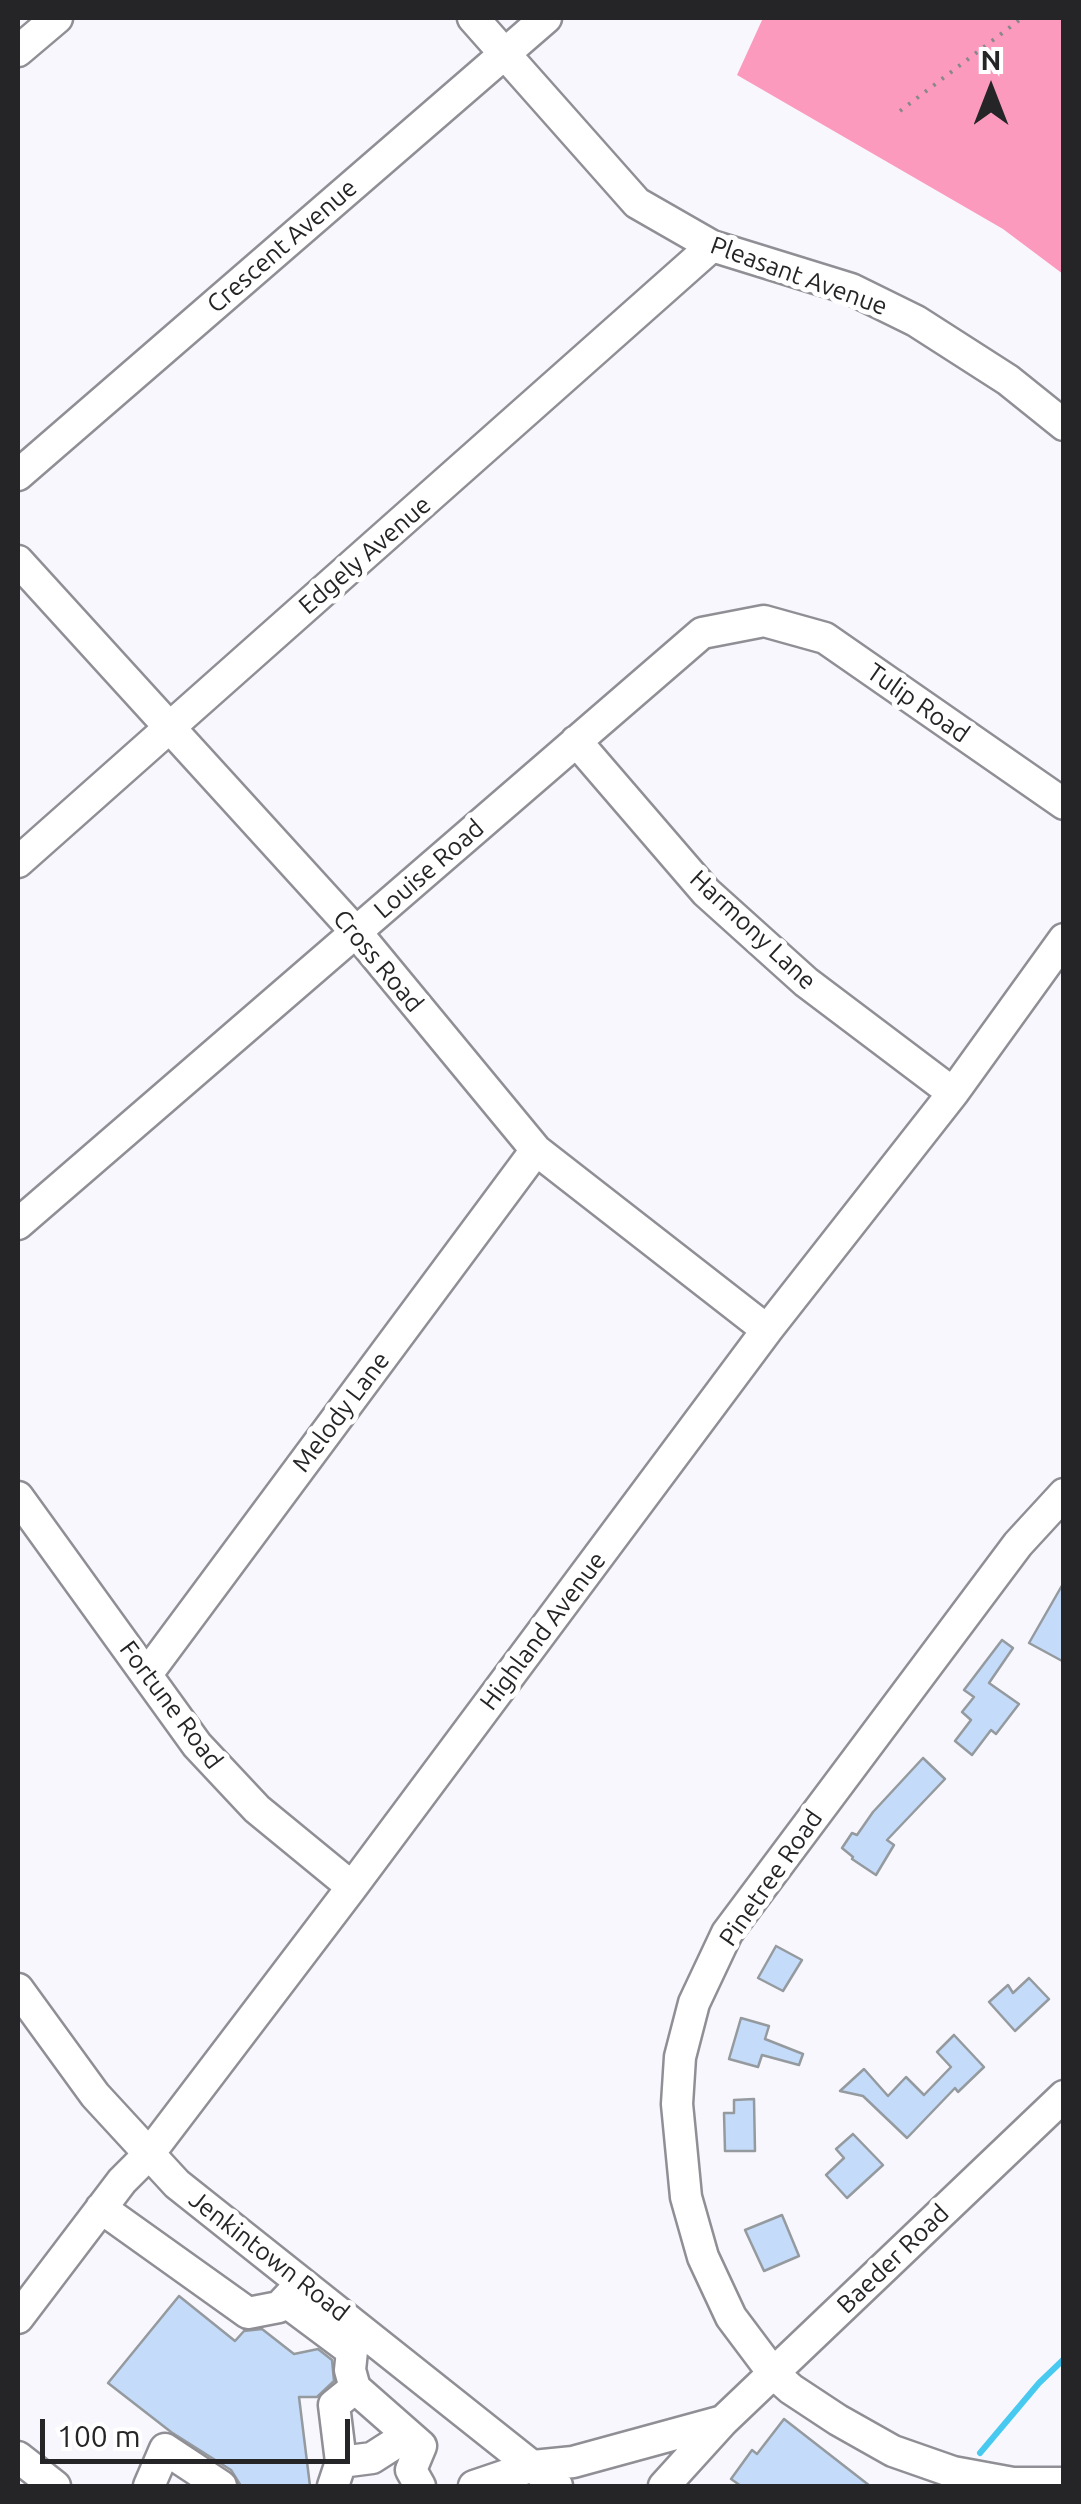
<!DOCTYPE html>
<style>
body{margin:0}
#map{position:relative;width:1081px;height:2504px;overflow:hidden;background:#f8f7fe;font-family:Ubuntu,sans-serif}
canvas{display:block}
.frame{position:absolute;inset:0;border:20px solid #252427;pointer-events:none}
.north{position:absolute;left:941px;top:40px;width:100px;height:100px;-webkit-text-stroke:8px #fff;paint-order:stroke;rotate:0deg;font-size:28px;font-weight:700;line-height:40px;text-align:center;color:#252427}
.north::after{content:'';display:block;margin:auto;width:35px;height:45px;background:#252427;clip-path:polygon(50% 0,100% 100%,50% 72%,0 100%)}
.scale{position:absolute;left:40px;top:2419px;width:310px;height:45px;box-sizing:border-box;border:5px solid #252427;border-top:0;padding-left:12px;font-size:30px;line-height:35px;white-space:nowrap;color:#252427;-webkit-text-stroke:8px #fff;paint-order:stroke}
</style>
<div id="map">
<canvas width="1081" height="2504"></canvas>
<div class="frame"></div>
<div class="north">N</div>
<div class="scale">100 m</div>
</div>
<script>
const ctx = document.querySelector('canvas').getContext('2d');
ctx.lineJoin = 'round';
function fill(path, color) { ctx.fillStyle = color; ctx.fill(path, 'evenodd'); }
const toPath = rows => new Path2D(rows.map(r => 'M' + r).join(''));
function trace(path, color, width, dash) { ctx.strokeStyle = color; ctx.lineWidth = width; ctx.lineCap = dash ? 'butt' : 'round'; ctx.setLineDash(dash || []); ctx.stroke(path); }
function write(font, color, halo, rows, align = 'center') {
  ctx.font = font + ' Ubuntu,sans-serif'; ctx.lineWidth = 10; ctx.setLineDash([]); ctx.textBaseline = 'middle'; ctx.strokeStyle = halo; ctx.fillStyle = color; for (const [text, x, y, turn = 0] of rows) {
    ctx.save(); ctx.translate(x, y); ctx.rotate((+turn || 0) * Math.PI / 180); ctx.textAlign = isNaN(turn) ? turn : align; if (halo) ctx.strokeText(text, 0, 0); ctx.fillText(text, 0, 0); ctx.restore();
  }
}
fill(toPath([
 [763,18,1063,18,1063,274,1003,229,737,75]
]), '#fc9abd');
trace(toPath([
 [980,2453,1039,2383,1064,2359]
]), '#48caf0', 6);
const building = toPath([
 [1064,1582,1064,1662,1029,1643,1064,1582],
 [1002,1640,1013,1648,989,1683,1019,1704,996,1734,991,1730,972,1755,955,1741,971,1720,962,1712,974,1697,964,1690,1002,1640],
 [923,1758,945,1779,887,1840,894,1845,876,1875,852,1859,853,1857,842,1848,852,1833,857,1835,873,1812,923,1758],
 [776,1946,802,1960,783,1991,758,1978,776,1946],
 [1029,1978,1049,1999,1015,2031,989,2002,1008,1985,1013,1993,1029,1978],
 [741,2018,769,2026,765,2039,803,2054,799,2065,762,2055,758,2067,729,2059,741,2018],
 [954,2035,984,2067,958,2092,955,2088,907,2138,863,2096,840,2091,864,2069,888,2096,906,2077,924,2095,951,2067,937,2052,954,2035],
 [754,2099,755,2151,725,2151,724,2113,734,2113,734,2100,754,2099],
 [853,2134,883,2165,847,2198,826,2175,844,2158,836,2149,853,2134],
 [782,2215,799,2256,764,2271,745,2230,782,2215],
 [179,2296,235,2341,244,2331,262,2329,294,2354,318,2349,332,2360,334,2381,317,2397,299,2397,310,2486,241,2486,231,2470,171,2432,108,2383,179,2296],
 [784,2419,870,2486,741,2486,731,2479,752,2450,757,2454,784,2419]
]);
fill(building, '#c4dbfa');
trace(building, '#959a9f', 2.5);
const minor = toPath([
 [473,18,637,203,712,246,851,289,916,321,1008,380,1064,425],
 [18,51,57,18],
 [18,475,546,18],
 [18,561,356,932,536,1150,767,1330],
 [576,741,706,892,806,982,953,1093],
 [18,862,712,246],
 [18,1224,702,633,764,621,825,638,1064,804],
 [1064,1494,1018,1544,727,1933,694,2003,680,2057,677,2104,686,2197,703,2257,731,2317,773,2373,791,2389,838,2420,893,2451,953,2472,991,2479,1013,2483,1064,2483],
 [18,1497,197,1745,257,1809,352,1887],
 [147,1674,536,1150],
 [18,1989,95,2095,177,2184,557,2486],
 [101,2208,248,2313,279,2307,296,2289],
 [285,2301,352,2351,350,2370,355,2388,421,2446,411,2470,420,2486],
 [18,2318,122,2181,149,2154,352,1887,767,1330,953,1093,1064,939],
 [18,2457,55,2486],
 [341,2462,372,2458,408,2435],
 [149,2486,165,2449,221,2486],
 [333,2486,341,2462,334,2405,355,2388],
 [474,2486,533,2466,573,2462,723,2421],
 [664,2486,723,2421,1064,2096]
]);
trace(minor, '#8f8f95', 35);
trace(toPath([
 [900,111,1022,18]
]), '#88878b', 4, [2.5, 8]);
trace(minor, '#fff', 30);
write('25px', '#252427', '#fff', [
 ["Crescent Avenue",282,246,-41],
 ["Pleasant Avenue",799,276,20],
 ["Edgely Avenue",365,555,-41],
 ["Tulip Road",918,703,35],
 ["Louise Road",429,869,-41],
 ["Harmony Lane",753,930,43],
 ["Cross Road",378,961,50],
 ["Melody Lane",341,1412,-53],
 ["Highland Avenue",543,1631,-53],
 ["Fortune Road",171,1705,53],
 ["Pinetree Road",771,1878,-55],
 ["Jenkintown Road",269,2256,38],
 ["Baeder Road",893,2259,-44]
]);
</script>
